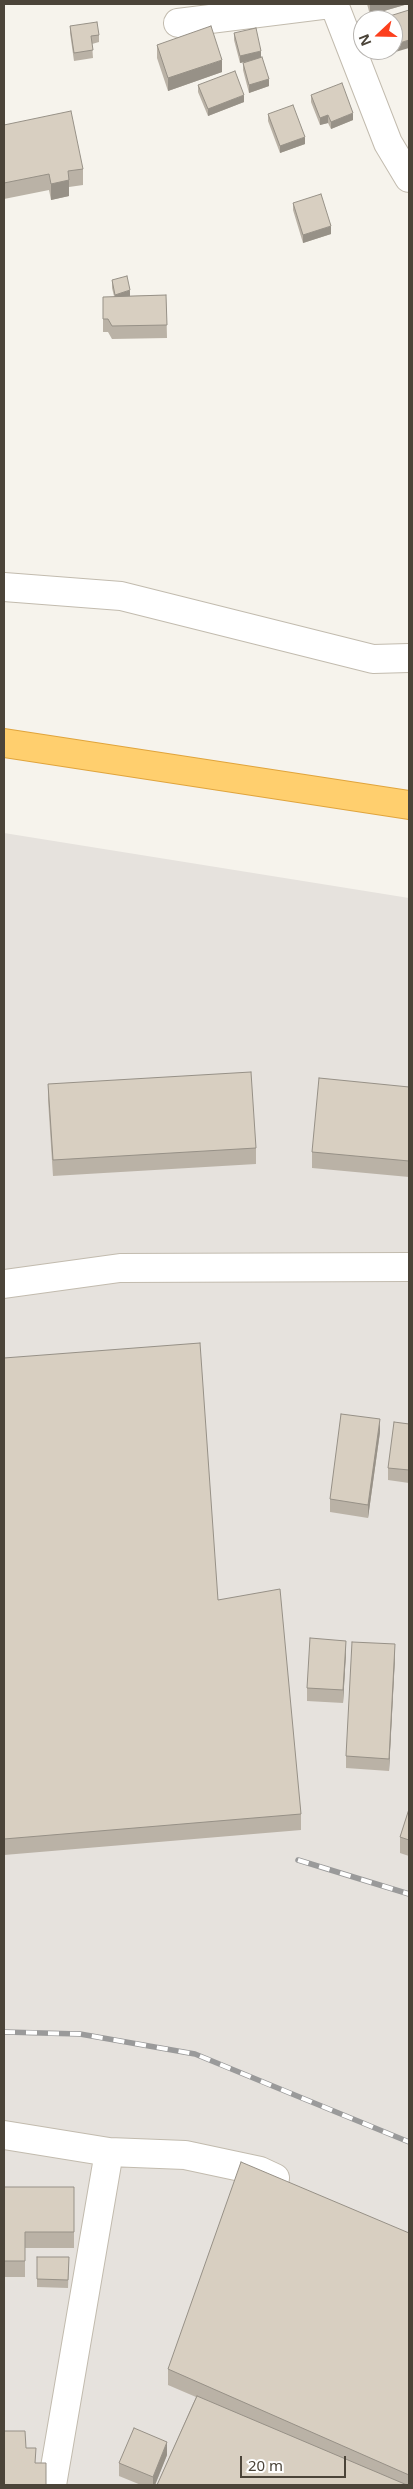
<!DOCTYPE html>
<style>
body{margin:0}
#map{position:relative;width:413px;height:2489px;overflow:hidden;background:#f6f3ec;font-family:"Noto Sans",sans-serif}
canvas{display:block}
.frame{position:absolute;inset:0;border:5px solid #4b4439;pointer-events:none}
.north{position:absolute;left:353px;top:10px;width:50px;height:50px;box-sizing:border-box;background:#fff;border:1px solid #b7b4b0;border-radius:50%;rotate:249deg;font-size:14px;font-weight:700;line-height:20px;text-align:center;color:#4b4439}
.north::after{content:'';display:block;margin:auto;width:18px;height:22px;background:#fc3f1d;clip-path:polygon(50% 0,100% 100%,50% 72%,0 100%)}
.scale{position:absolute;left:240px;top:2456px;width:106px;height:22px;box-sizing:border-box;border:2px solid #4b4439;border-top:0;padding-left:6px;font-size:15px;line-height:18px;white-space:nowrap;color:#4b4439;-webkit-text-stroke:4px #fff;paint-order:stroke}
</style>
<div id="map">
<canvas width="413" height="2489"></canvas>
<div class="frame"></div>
<div class="north">N</div>
<div class="scale">20 m</div>
</div>
<script>
const ctx = document.querySelector('canvas').getContext('2d');
ctx.lineJoin = 'round';
function fill(path, color) { ctx.fillStyle = color; ctx.fill(path, 'evenodd'); }
const toPath = rows => new Path2D(rows.map(r => 'M' + r).join(''));
function trace(path, color, width, dash) { ctx.strokeStyle = color; ctx.lineWidth = width; ctx.lineCap = dash ? 'butt' : 'round'; ctx.setLineDash(dash || []); ctx.stroke(path); }
fill(toPath([
 [4,833,409,898,409,2485,4,2485]
]), '#e6e2dd');
const minor = toPath([
 [334,4,388,143,409,178],
 [178,23,330,4],
 [4,587,121,596,373,659,409,658],
 [4,1284,120,1268,409,1267],
 [4,2135,109,2152,185,2155,260,2171,275,2178],
 [52,2485,109,2152]
]);
const highway = toPath([
 [4,743,409,805]
]);
trace(minor, '#c2bbae', 30);
trace(highway, '#e0a43c', 30);
trace(minor, '#fff', 28);
trace(highway, '#ffcf6e', 28);
const rail = toPath([
 [298,1860,409,1894],
 [4,2032,80,2034,195,2054,409,2142]
]);
trace(rail, '#9a9a9a', 5.5);
trace(rail, '#fff', 4, [11]);
fill(toPath([
 [367,4,408,4,370,15],
 [70,26,99,35,99,42,92,44,93,58,74,61,70,33],
 [234,33,261,57,269,86,249,93,243,70,243,63,245,62,240,63,234,40],
 [157,45,222,72,168,91,157,58],
 [198,85,244,102,208,116,198,92],
 [311,95,353,120,331,129,328,123,320,125,311,102],
 [268,114,305,144,280,153,268,121],
 [4,125,83,169,83,185,69,187,69,196,51,200,49,190,4,199],
 [293,203,331,234,303,243,293,210],
 [112,280,130,296,166,295,167,338,112,339,108,332,103,332,103,310,114,296,112,288],
 [48,1084,256,1148,256,1164,53,1176,48,1100],
 [409,1087,409,1177,312,1168,312,1152],
 [4,1358,218,1600,301,1814,301,1830,4,1855],
 [409,1424,409,1483,388,1480,388,1468],
 [380,1432,368,1518,330,1512,330,1499],
 [346,1653,343,1703,307,1701,307,1688],
 [395,1657,389,1771,346,1768,346,1756],
 [409,1809,409,1856,400,1853,400,1837],
 [4,2187,74,2187,74,2248,25,2248,25,2277,4,2277],
 [409,2233,409,2485,157,2485,196,2397,168,2385,168,2369],
 [37,2257,69,2257,68,2288,37,2287],
 [167,2455,155,2485,141,2485,119,2476,119,2463]
]), '#bab2a6');
fill(toPath([
 [370,4,408,4,370,15],
 [409,40,409,48,385,55,385,50,393,50,393,45],
 [261,51,261,58,240,63,240,56],
 [222,60,222,72,168,91,168,78],
 [269,79,269,86,249,93,249,85],
 [244,95,244,102,208,116,208,109],
 [353,113,353,120,331,129,331,122],
 [328,115,328,123,320,125,320,118],
 [305,137,305,144,280,153,280,146],
 [69,180,69,196,51,200,51,184],
 [331,226,331,234,303,243,303,235],
 [130,290,130,298,115,302,115,295],
 [380,1419,380,1432,368,1518,368,1505],
 [346,1641,346,1653,343,1703,343,1690],
 [395,1644,395,1657,389,1771,389,1759],
 [167,2442,167,2455,155,2485,153,2485,153,2477]
]), '#979187');
const building = toPath([
 [409,10,409,40,393,45,393,20,377,20,409,10],
 [97,22,99,35,91,36,93,50,74,53,70,26,97,22],
 [211,26,222,60,168,78,157,45,211,26],
 [256,28,261,51,240,56,234,33,256,28],
 [262,57,269,79,249,85,243,63,262,57],
 [235,71,244,95,208,109,198,85,235,71],
 [342,83,353,113,331,122,328,115,320,118,311,95,342,83],
 [293,105,305,137,280,146,268,114,293,105],
 [71,111,83,169,68,171,69,180,51,184,49,174,4,183,4,125,71,111],
 [321,194,331,226,303,235,293,203,321,194],
 [127,276,130,290,115,295,112,280,127,276],
 [166,295,167,325,112,326,108,319,103,319,103,297,166,295],
 [251,1072,256,1148,53,1160,48,1084,251,1072],
 [319,1078,409,1087,409,1161,312,1152,319,1078],
 [200,1343,218,1600,280,1589,301,1814,4,1839,4,1358,200,1343],
 [341,1414,380,1419,368,1505,330,1499,341,1414],
 [394,1422,409,1424,409,1470,388,1468,394,1422],
 [310,1638,346,1641,343,1690,307,1688,310,1638],
 [352,1642,395,1644,389,1759,346,1756,352,1642],
 [409,1809,409,1840,400,1837,409,1809],
 [241,2162,409,2233,409,2475,168,2369,241,2162],
 [4,2187,74,2187,74,2232,25,2232,25,2261,4,2261,4,2187],
 [37,2257,69,2257,68,2280,37,2279,37,2257],
 [197,2396,407,2485,157,2485,197,2396],
 [134,2428,167,2442,153,2477,119,2463,134,2428],
 [4,2431,25,2431,26,2448,36,2448,35,2463,46,2463,46,2485,4,2485,4,2431]
]);
fill(building, '#d8cfc1');
trace(building, '#979187', 1);
</script>
